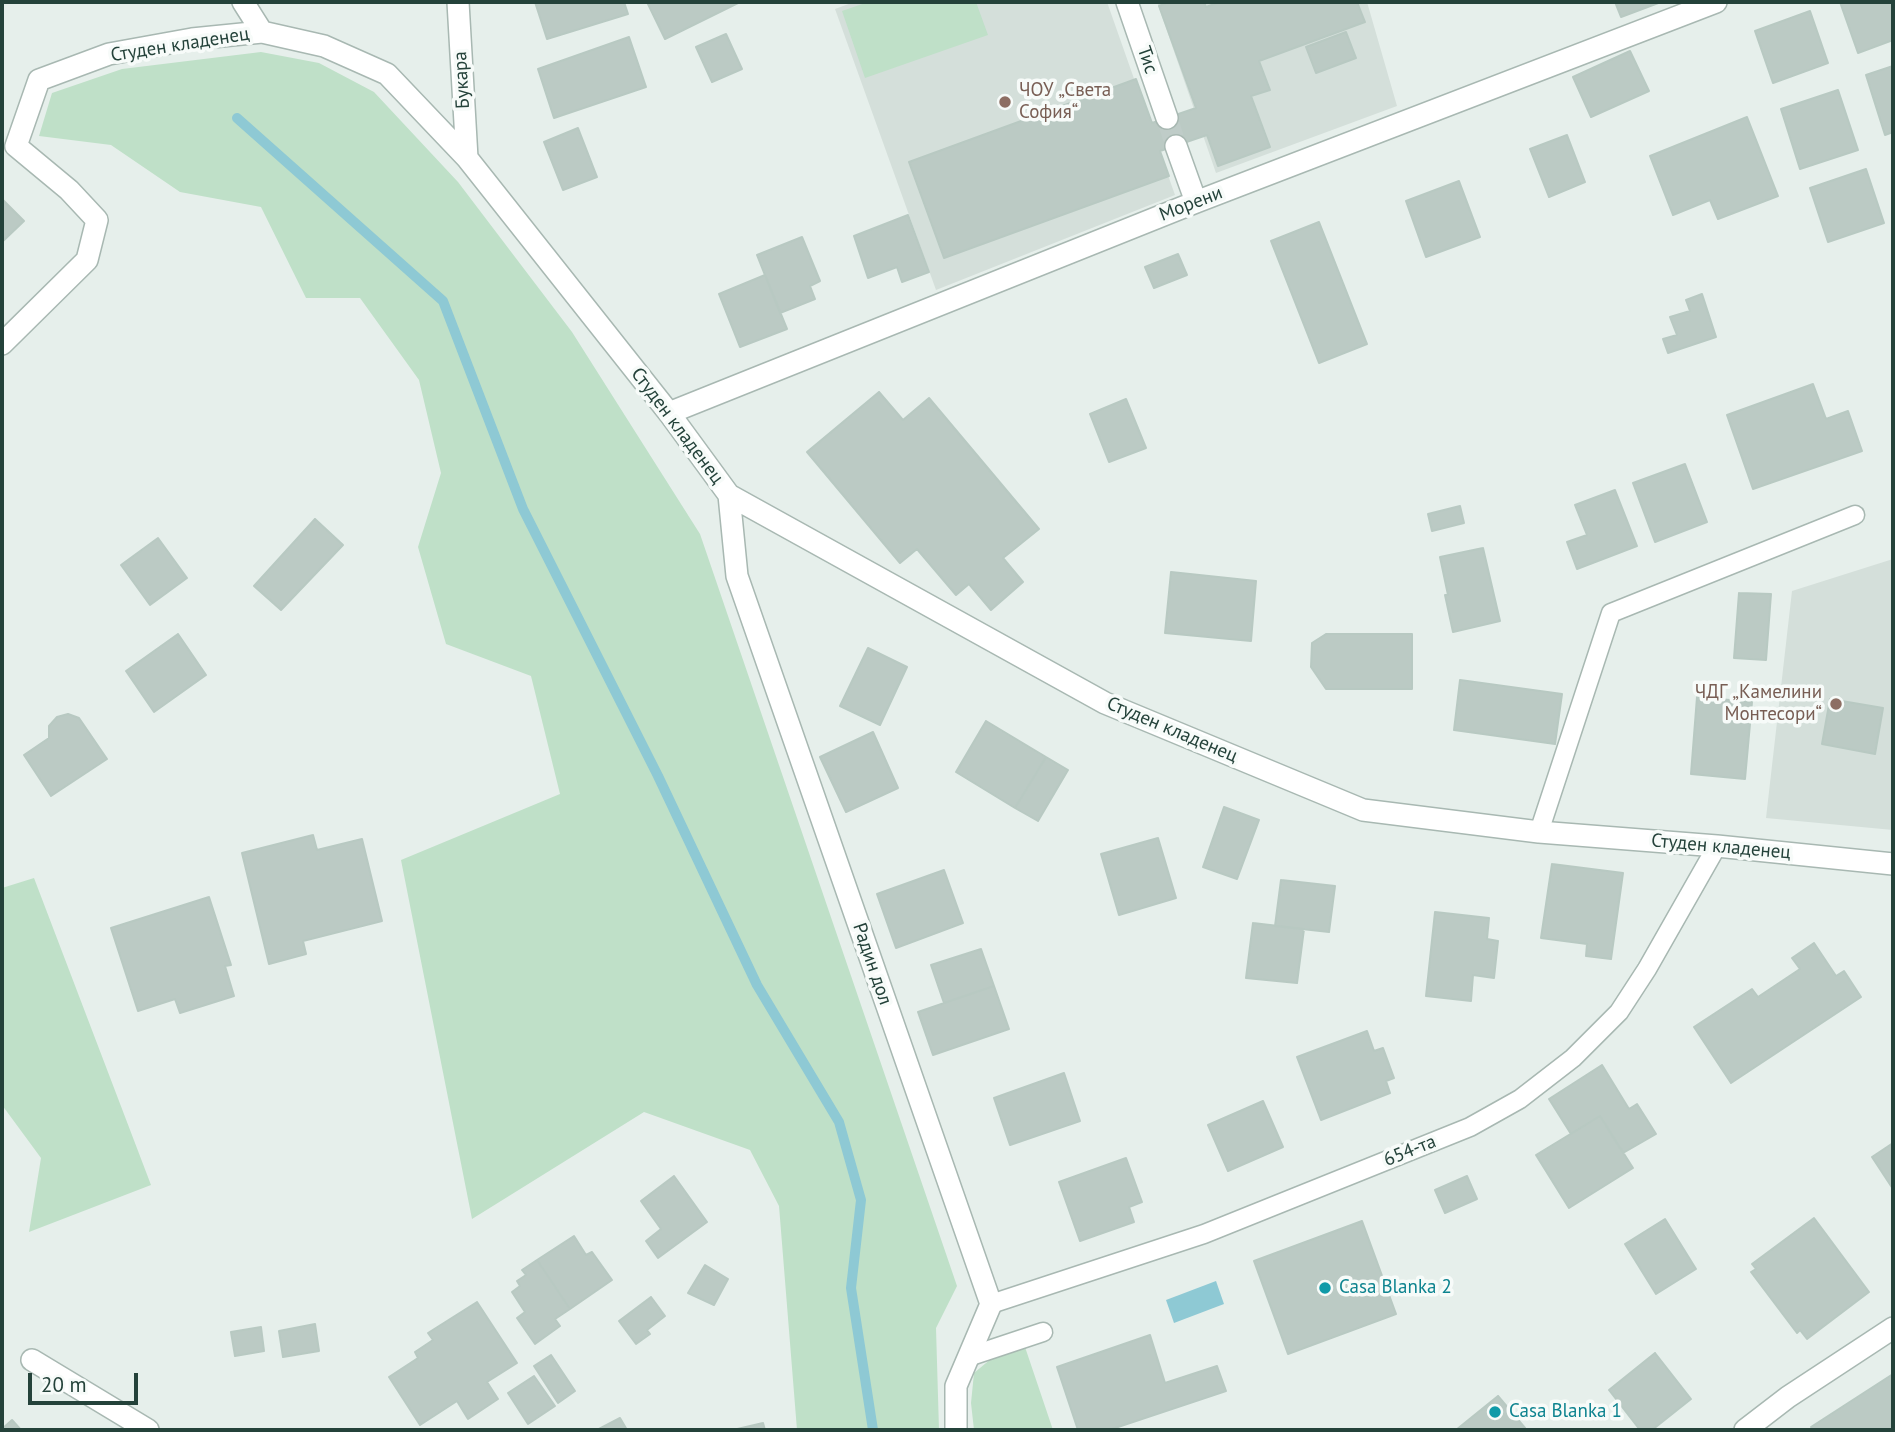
<!DOCTYPE html>
<meta charset="utf-8">
<style>
body{margin:0}
#map{position:relative;width:1895px;height:1432px;overflow:hidden;background:#e6efeb;font-family:"PT Sans",sans-serif}
canvas{display:block}
.frame{position:absolute;inset:0;border:4px solid #24423a;pointer-events:none}
.scale{position:absolute;left:28px;top:1373px;width:110px;height:32px;box-sizing:border-box;border:4px solid #24423a;border-top:0;padding-left:9px;font-size:21px;line-height:24px;white-space:nowrap;color:#24423a;-webkit-text-stroke:5px #f7fbf9;paint-order:stroke}
</style>
<div id="map">
<canvas width="1895" height="1432"></canvas>
<div class="frame"></div>
<div class="scale">20 m</div>
</div>
<script>
const ctx = document.querySelector('canvas').getContext('2d');
ctx.lineJoin = 'round';
function fill(path, color) { ctx.fillStyle = color; ctx.fill(path, 'evenodd'); }
const toPath = rows => new Path2D(rows.map(r => 'M' + r).join(''));
function trace(path, color, width, dash) { ctx.strokeStyle = color; ctx.lineWidth = width; ctx.lineCap = dash ? 'butt' : 'round'; ctx.setLineDash(dash || []); ctx.stroke(path); }
function write(font, color, halo, rows, align = 'center') {
  ctx.font = font + ' "PT Sans",sans-serif'; ctx.lineWidth = 7; ctx.setLineDash([]); ctx.textBaseline = 'middle'; ctx.strokeStyle = halo; ctx.fillStyle = color; for (const [text, x, y, turn = 0] of rows) {
    ctx.save(); ctx.translate(x, y); ctx.rotate((+turn || 0) * Math.PI / 180); ctx.textAlign = isNaN(turn) ? turn : align; if (halo) ctx.strokeText(text, 0, 0); ctx.fillText(text, 0, 0); ctx.restore();
  }
}
fill(toPath([
 [854,2,1107,2,1175,195,936,290,835,9],
 [1157,2,1367,2,1397,106,1216,173],
 [1893,559,1893,830,1766,818,1792,591]
]), '#d4dfda');
fill(toPath([
 [868,2,976,2,988,35,865,78,842,11],
 [261,52,319,63,374,92,458,182,572,332,700,534,957,1286,936,1328,939,1430,797,1430,779,1206,750,1150,644,1112,472,1219,401,860,560,794,531,676,446,644,418,547,441,473,419,380,360,298,306,298,261,207,180,192,111,145,39,136,52,93,122,69],
 [34,878,151,1185,29,1232,41,1158,2,1105,2,888],
 [1025,1347,1053,1430,974,1430,971,1403,974,1373,992,1358]
]), '#bfe0c8');
fill(toPath([
 [1216,1281,1224,1304,1174,1323,1166,1300]
]), '#8ec9d4');
trace(toPath([
 [237,118,443,301,523,509,658,776,757,985,839,1122,861,1200,851,1288,873,1430]
]), '#8ec9d4', 10);
const building = toPath([
 [535,2,624,2,628,14,547,39,535,2],
 [647,2,740,2,665,39,647,2],
 [1169,2,1204,2,1206,7,1220,2,1357,2,1365,22,1259,61,1270,90,1251,96,1270,147,1218,166,1207,135,1160,151,1169,176,944,258,909,162,1136,79,1152,123,1196,108,1159,6,1169,2],
 [1615,2,1661,2,1621,17,1615,2],
 [1840,2,1893,2,1893,40,1858,53,1840,2],
 [1810,11,1828,63,1773,83,1755,31,1810,11],
 [1346,32,1356,58,1316,73,1306,47,1346,32],
 [726,34,742,69,712,82,696,47,726,34],
 [629,37,646,87,554,118,538,69,629,37],
 [1630,51,1649,91,1591,117,1573,77,1630,51],
 [1893,66,1893,132,1885,135,1866,75,1893,66],
 [1838,90,1858,150,1800,169,1781,109,1838,90],
 [1747,117,1778,196,1718,219,1710,200,1673,215,1650,156,1747,117],
 [578,128,597,177,563,190,544,142,578,128],
 [1567,135,1585,182,1549,197,1530,149,1567,135],
 [1866,169,1884,223,1828,242,1810,188,1866,169],
 [1459,181,1480,237,1426,257,1406,201,1459,181],
 [2,199,24,221,2,242,2,199],
 [908,215,929,272,902,282,897,267,868,278,854,236,908,215],
 [1319,222,1367,344,1319,363,1271,241,1319,222],
 [802,237,820,281,810,286,815,299,780,313,757,255,802,237],
 [1178,254,1187,275,1154,288,1145,267,1178,254],
 [765,275,787,329,740,347,719,294,765,275],
 [1702,294,1716,337,1668,353,1663,339,1677,335,1670,317,1690,311,1686,300,1702,294],
 [1813,384,1826,419,1848,411,1862,451,1753,489,1727,415,1813,384],
 [879,392,903,420,929,398,1039,529,1003,558,1023,582,991,610,969,584,956,595,917,549,900,563,807,452,879,392],
 [1126,399,1146,448,1109,462,1090,414,1126,399],
 [1685,464,1707,522,1655,542,1633,483,1685,464],
 [1615,490,1637,546,1577,569,1567,542,1587,535,1575,505,1615,490],
 [1460,506,1464,523,1432,531,1428,514,1460,506],
 [315,519,343,545,281,610,254,586,315,519],
 [158,538,187,578,150,605,121,565,158,538],
 [1483,548,1500,621,1453,632,1445,595,1448,595,1440,557,1483,548],
 [1171,572,1256,581,1251,641,1165,633,1171,572],
 [1739,593,1771,594,1766,660,1734,658,1739,593],
 [178,634,206,675,154,712,126,671,178,634],
 [1326,634,1412,634,1412,689,1326,689,1311,667,1312,643,1326,634],
 [868,648,907,667,880,725,840,706,868,648],
 [1460,680,1562,694,1555,744,1454,730,1460,680],
 [1697,697,1752,702,1745,779,1691,774,1697,697],
 [1830,699,1883,708,1875,754,1822,744,1830,699],
 [68,714,79,718,107,759,51,796,24,755,49,738,49,726,57,717,68,714],
 [986,721,1046,757,1015,808,956,772,986,721],
 [873,732,898,788,846,812,820,757,873,732],
 [1046,757,1068,770,1038,821,1015,808,1046,757],
 [1224,807,1259,820,1237,879,1203,867,1224,807],
 [313,835,317,850,362,839,382,921,303,941,306,954,269,964,242,853,313,835],
 [1158,838,1176,898,1119,915,1101,854,1158,838],
 [1552,864,1623,873,1611,959,1586,956,1587,944,1541,938,1552,864],
 [944,870,963,923,896,948,877,894,944,870],
 [1281,880,1335,886,1329,932,1275,926,1281,880],
 [209,897,231,965,225,966,234,996,180,1013,175,999,138,1011,111,928,209,897],
 [1435,912,1489,918,1487,939,1498,941,1494,978,1473,975,1471,1001,1426,996,1435,912],
 [1253,923,1304,929,1297,983,1246,978,1253,923],
 [1814,943,1836,976,1844,971,1861,997,1731,1083,1694,1027,1752,989,1758,997,1800,969,1792,958,1814,943],
 [981,949,994,986,944,1003,931,965,981,949],
 [994,986,1009,1029,933,1055,918,1012,994,986],
 [1367,1031,1374,1051,1383,1048,1394,1078,1386,1081,1390,1093,1321,1120,1297,1057,1367,1031],
 [1602,1065,1629,1109,1637,1104,1656,1134,1623,1153,1600,1116,1571,1134,1549,1099,1602,1065],
 [1064,1073,1080,1121,1010,1145,994,1098,1064,1073],
 [1263,1101,1283,1147,1228,1171,1208,1125,1263,1101],
 [1600,1116,1633,1168,1569,1208,1536,1155,1600,1116],
 [1893,1143,1893,1189,1872,1157,1893,1143],
 [1126,1158,1142,1202,1129,1207,1134,1222,1080,1241,1059,1182,1126,1158],
 [674,1176,707,1222,658,1258,646,1241,661,1229,641,1201,674,1176],
 [1467,1176,1477,1199,1445,1213,1435,1190,1467,1176],
 [1814,1218,1869,1292,1807,1339,1800,1330,1797,1333,1751,1272,1756,1269,1752,1264,1814,1218],
 [1665,1219,1696,1269,1656,1294,1625,1244,1665,1219],
 [1362,1221,1396,1314,1288,1354,1254,1261,1362,1221],
 [574,1236,586,1255,592,1252,612,1280,570,1309,537,1260,574,1236],
 [537,1260,570,1309,555,1319,560,1326,535,1344,517,1318,525,1312,512,1292,520,1286,517,1281,526,1275,522,1270,537,1260],
 [705,1265,728,1279,714,1305,688,1293,705,1265],
 [651,1297,665,1316,647,1330,650,1334,636,1344,619,1321,651,1297],
 [477,1302,517,1363,487,1382,498,1399,468,1419,457,1401,420,1425,389,1377,418,1358,415,1352,433,1340,428,1333,477,1302],
 [315,1324,319,1351,283,1357,279,1331,315,1324],
 [261,1327,264,1351,235,1356,231,1332,261,1327],
 [1150,1335,1165,1383,1217,1366,1226,1391,1109,1430,1078,1430,1057,1367,1150,1335],
 [1655,1353,1691,1399,1652,1430,1640,1430,1609,1390,1655,1353],
 [551,1355,575,1391,558,1403,534,1366,551,1355],
 [1893,1374,1893,1430,1813,1430,1811,1427,1893,1374],
 [534,1376,555,1406,528,1424,508,1393,534,1376],
 [1498,1396,1525,1428,1523,1430,1456,1430,1498,1396],
 [620,1418,627,1430,597,1430,620,1418],
 [12,1420,21,1430,2,1430,2,1429,12,1420],
 [763,1423,765,1430,733,1430,763,1423]
]);
fill(building, '#bbcac4');
trace(building, '#b8c9c2', 2);
trace(toPath([
 [1167,118,1176,146]
]), '#bfccc8', 21, [21, 10]);
const service = toPath([
 [1539,832,1611,613,1855,515],
 [991,1304,1204,1234,1470,1127,1520,1099,1573,1058,1619,1012,1647,969,1717,846],
 [968,1357,1043,1332]
]);
const minor = toPath([
 [243,2,262,32],
 [458,2,467,158],
 [1127,2,1167,118],
 [1176,146,1196,202],
 [2,344,87,260,97,220,69,190,16,146,39,80,109,54,192,39,262,32,324,46,387,74,467,158,669,413,729,495,1105,703,1363,810,1539,832,1717,846,1893,864],
 [669,413,1196,202,1716,2],
 [729,495,737,576,991,1304,956,1386,956,1430],
 [32,1360,148,1430],
 [1745,1430,1788,1397,1893,1328]
]);
trace(service, '#a8b8b2', 21);
trace(minor, '#a8b8b2', 24);
trace(service, '#fff', 18);
trace(minor, '#fff', 21);
for (const [x, y, r, color] of [
 [1005,102,7,"#8d6e63"],
 [1836,704,7,"#8d6e63"],
 [1325,1288,7,"#0f9aa8"],
 [1495,1412,7,"#0f9aa8"]
]) { const dot = new Path2D(); dot.arc(x, y, r, 0, 2 * Math.PI); ctx.fillStyle = color; ctx.fill(dot); trace(dot, '#f7fbf9', 2.5); }
write('19px', '#24423a', '#f7fbf9', [
 ["Студен кладенец",180,45,-9],
 ["Тис",1147,60,71],
 ["Букара",462,80,-93],
 ["Морени",1191,204,-21],
 ["Студен кладенец",677,426,53],
 ["Студен кладенец",1172,730,23],
 ["Студен кладенец",1721,847,5],
 ["Радин дол",872,964,71],
 ["654-та",1410,1151,-22]
]);
write('19px', '#785e54', '#f7fbf9', [
 ["ЧОУ „Света",1019,91],
 ["София“",1019,113],
 ["ЧДГ „Камелини",1822,693,"right"],
 ["Монтесори“",1822,715,"right"]
], 'left');
write('19px', '#0d838f', '#f7fbf9', [
 ["Casa Blanka 2",1339,1288],
 ["Casa Blanka 1",1509,1412]
], 'left');
</script>
